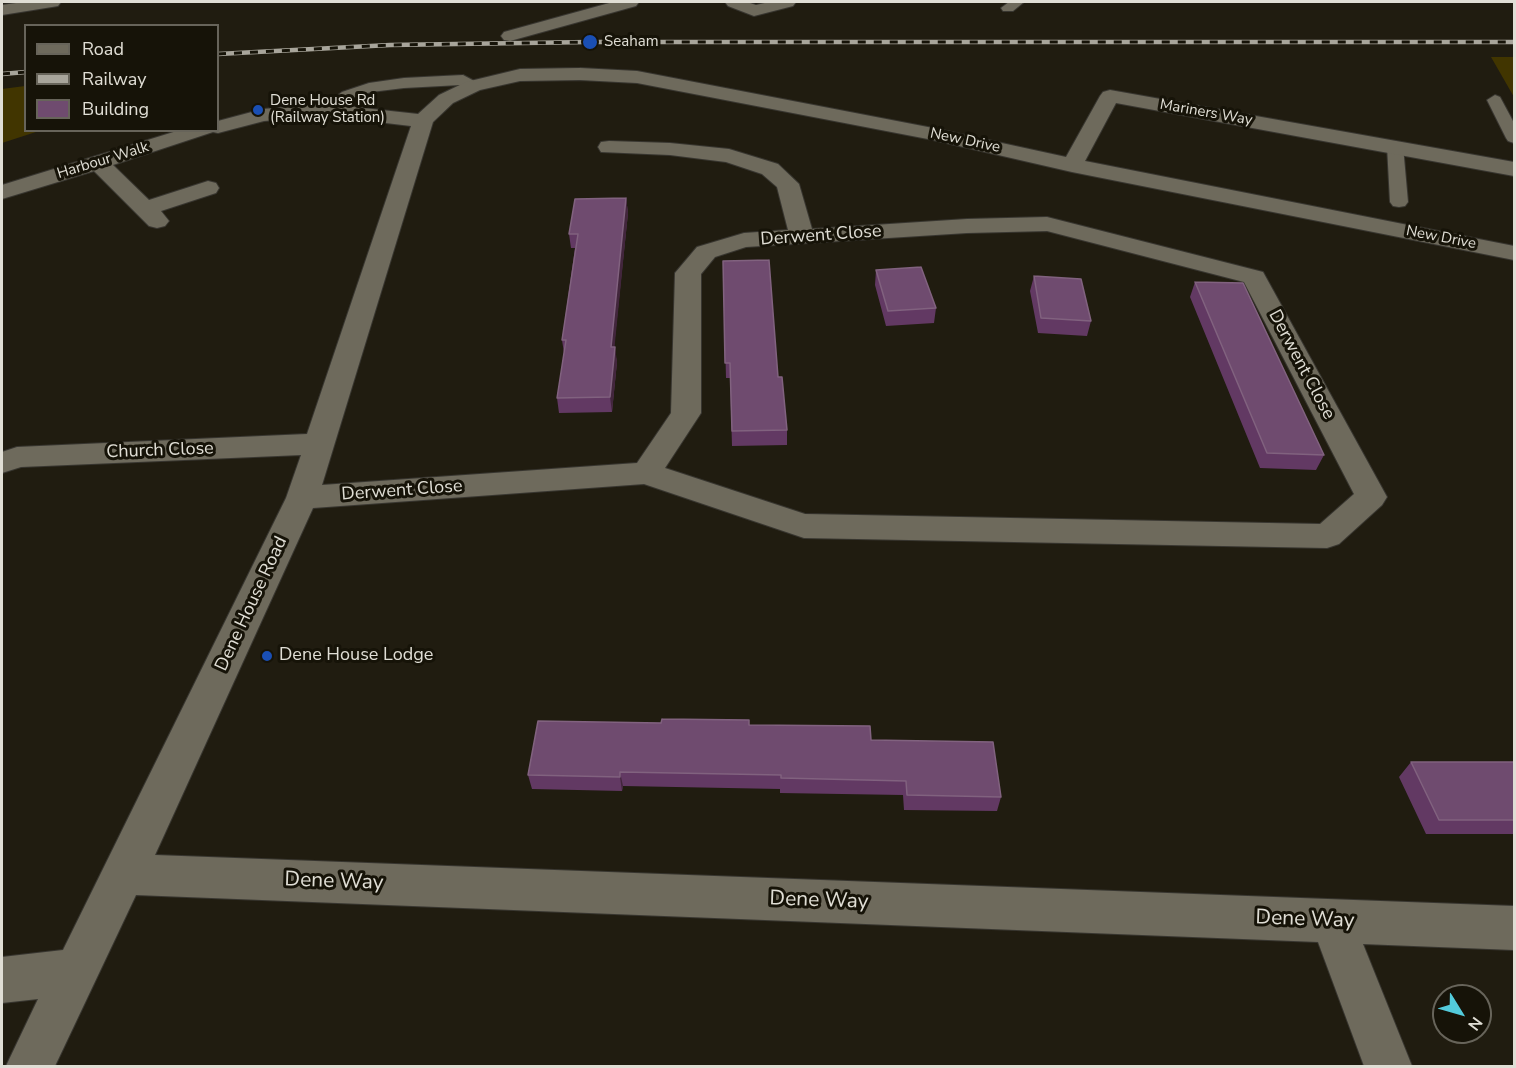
<!DOCTYPE html>
<style>
body{margin:0}
#map{position:relative;width:1516px;height:1068px;overflow:hidden;background:#201c10;font-family:"Nunito Sans",sans-serif}
canvas{display:block}
.frame{position:absolute;inset:0;border:3px solid #e0ded5;pointer-events:none}
.legend{position:absolute;left:24px;top:24px;width:195px;height:108px;box-sizing:border-box;background:#161308;border:2px solid #67645a;margin:0;padding:8px 10px;list-style:none;font-size:18px;color:#e0ded5}
.legend li{display:flex;align-items:center;gap:12px;height:30px}
.legend b{width:30px;border:2px solid #67645a}
.north{position:absolute;left:1432px;top:984px;width:60px;height:60px;box-sizing:border-box;background:#161308;border:2px solid #67645a;border-radius:50%;rotate:127deg;font-size:16px;font-weight:700;line-height:24px;text-align:center;color:#e0ded5}
.north::after{content:'';display:block;margin:auto;width:21px;height:27px;background:#53cbdb;clip-path:polygon(50% 0,100% 100%,50% 72%,0 100%)}
</style>
<div id="map">
<canvas width="1516" height="1068"></canvas>
<div class="frame"></div>
<ul class="legend">
<li><b style="height:8px;background:#6e6a5c"></b>Road</li>
<li><b style="height:8px;background:#a8a59b"></b>Railway</li>
<li><b style="height:16px;background:#6f4b6f"></b>Building</li>
</ul>
<div class="north">N</div>
</div>
<script>
const ctx = document.querySelector('canvas').getContext('2d');
ctx.lineJoin = 'round';
function fill(path, color) { ctx.fillStyle = color; ctx.fill(path, 'evenodd'); }
const toPath = rows => new Path2D(rows.map(r => 'M' + r).join(''));
function trace(path, color, width, dash) { ctx.strokeStyle = color; ctx.lineWidth = width; ctx.lineCap = dash ? 'butt' : 'round'; ctx.setLineDash(dash || []); ctx.stroke(path); }
function write(font, color, halo, rows, align = 'center') {
  ctx.font = font + ' "Nunito Sans",sans-serif'; ctx.lineWidth = 6; ctx.setLineDash([]); ctx.textBaseline = 'middle'; ctx.strokeStyle = halo; ctx.fillStyle = color; for (const [text, x, y, turn = 0] of rows) {
    ctx.save(); ctx.translate(x, y); ctx.rotate((+turn || 0) * Math.PI / 180); ctx.textAlign = isNaN(turn) ? turn : align; if (halo) ctx.strokeText(text, 0, 0); ctx.fillText(text, 0, 0); ctx.restore();
  }
}
fill(toPath([
 [1491,57,1514,57,1514,97],
 [25,86,26,130,39,131,2,143,2,89]
]), '#413500');
const service = toPath([
 [1009,2,1024,2,1013,11,1003,11,1001,8,1009,2],
 [463,75,478,83,481,86,478,89,468,89,460,85,404,88,371,92,352,98,333,113,327,115,319,110,342,92,369,83,404,78,463,75],
 [1495,95,1500,97,1514,123,1514,143,1508,141,1506,138,1487,100,1495,95],
 [1395,141,1403,146,1408,202,1405,206,1399,207,1393,206,1390,202,1387,146,1395,141]
]);
const minor = toPath([
 [23,2,61,2,58,6,52,7,2,15,2,5,23,2],
 [613,2,639,2,636,6,510,41,504,40,501,36,504,32,613,2],
 [725,2,747,2,756,5,769,2,796,2,793,6,754,16,728,6,725,2],
 [580,68,637,71,933,128,1066,157,1100,96,1103,92,1110,90,1514,162,1514,176,1116,103,1085,161,1514,246,1514,260,1072,172,933,140,637,83,580,80,520,81,480,90,453,103,433,122,322,485,637,463,671,413,675,273,697,247,744,233,788,230,777,187,762,174,726,162,670,155,601,152,598,147,601,142,609,141,670,143,729,149,778,164,799,184,812,229,967,219,1047,217,1263,272,1387,497,1382,505,1339,544,1327,548,804,538,644,484,313,508,155,855,1514,906,1514,950,1363,944,1412,1066,1364,1066,1318,942,136,895,55,1066,6,1066,38,999,2,1003,2,957,63,950,286,498,301,455,21,467,2,473,2,452,17,447,307,434,411,126,327,116,264,121,218,133,213,132,113,165,149,200,208,181,216,183,219,188,216,193,161,211,169,221,165,226,157,228,149,226,94,171,2,199,2,185,180,130,218,130,218,121,263,109,327,104,418,114,439,95,466,82,520,69,580,68],
 [1047,231,1244,282,1354,494,1320,524,805,514,665,468,701,413,701,274,715,257,746,247,967,233,1047,231]
]);
trace(service, '#383630', 2);
trace(minor, '#383630', 2);
fill(service, '#6e6a5c');
fill(minor, '#6e6a5c');
const rail = toPath([
 [218,54,390,45,590,42,1514,42],
 [2,74,26,72]
]);
trace(rail, '#a8a59b', 4.5);
trace(rail, '#161308', 3, [8]);
fill(toPath([
 [626,198,628,213,614,347,617,362,612,412,559,413,557,398,564,353,562,340,575,248,571,248,569,234],
 [723,261,778,377,787,430,787,445,732,446,730,378,726,378],
 [876,270,936,308,934,323,886,326,875,285],
 [1034,276,1091,321,1087,336,1038,333,1030,291],
 [1195,282,1324,455,1316,470,1260,468,1190,297],
 [749,725,871,740,1001,797,997,811,904,810,903,795,780,793,780,789,623,786,622,791,532,789,528,775],
 [1411,762,1515,762,1515,834,1426,834,1399,777]
]), '#623963');
fill(toPath([
 [626,198,628,213,613,362,611,347],
 [615,347,617,362,612,412,610,397],
 [620,772,623,786,622,791,620,777]
]), '#42263c');
const building = toPath([
 [626,198,611,347,615,347,610,397,557,398,566,340,562,340,578,234,569,234,575,199,626,198],
 [769,260,778,377,782,377,787,430,732,431,730,363,725,363,723,261,769,260],
 [921,267,936,308,888,311,876,270,921,267],
 [1034,276,1081,279,1091,321,1041,318,1034,276],
 [1195,282,1243,283,1324,455,1267,453,1195,282],
 [662,719,749,720,749,725,870,726,871,740,993,742,1001,797,907,795,906,781,781,778,781,775,620,772,620,777,528,775,538,721,661,723,662,719],
 [1411,762,1515,762,1515,820,1439,820,1411,762]
]);
fill(building, '#6f4b6f');
trace(building, '#81627f', 1.5);
for (const [x, y, r, color] of [
 [590,42,8,"#1a4fb4"],
 [258,110,6,"#1a4fb4"],
 [267,656,6,"#1a4fb4"]
]) { const dot = new Path2D(); dot.arc(x, y, r, 0, 2 * Math.PI); ctx.fillStyle = color; ctx.fill(dot); trace(dot, '#161308', 2); }
write('15px', '#e0ded5', '#161308', [
 ["Seaham",604,42],
 ["Dene House Rd",270,101],
 ["(Railway Station)",270,118]
], 'left');
write('15px', '#e0ded5', '#161308', [
 ["Mariners Way",1206,113,10],
 ["New Drive",965,141,12],
 ["Harbour Walk",103,161,-17],
 ["New Drive",1441,238,11]
]);
write('18px', '#e0ded5', '#161308', [
 ["Derwent Close",821,236,-4],
 ["Derwent Close",1301,365,62],
 ["Church Close",160,451,-2],
 ["Derwent Close",402,491,-4],
 ["Dene House Road",252,604,-65]
]);
write('18px', '#e0ded5', '#161308', [
 ["Dene House Lodge",279,656]
], 'left');
write('21px', '#e0ded5', '#161308', [
 ["Dene Way",334,882,2],
 ["Dene Way",819,901,2],
 ["Dene Way",1305,920,2]
]);
</script>
